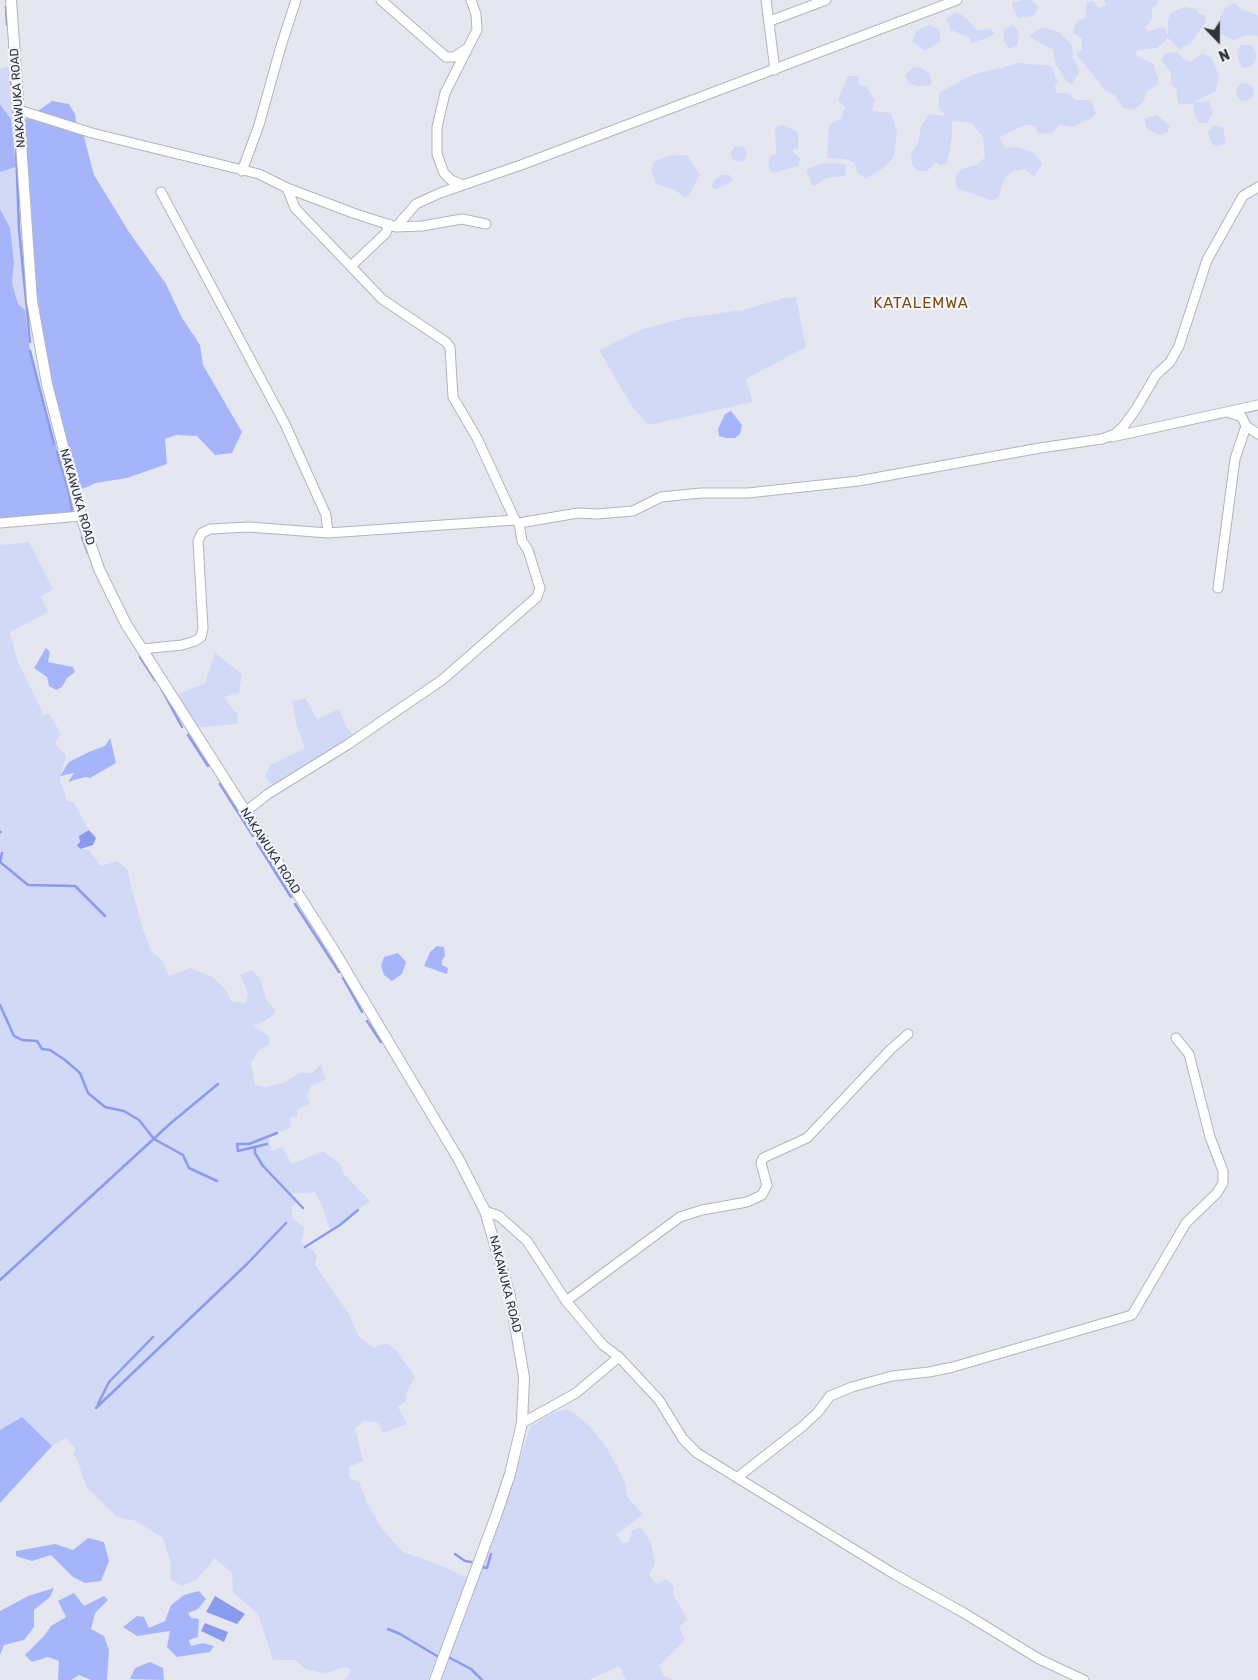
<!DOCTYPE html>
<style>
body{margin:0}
#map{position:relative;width:1258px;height:1680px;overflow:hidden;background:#e5e7f0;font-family:Rubik,sans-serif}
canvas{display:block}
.north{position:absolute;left:1193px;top:15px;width:50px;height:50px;-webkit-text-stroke:4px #f2f5fd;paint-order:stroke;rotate:158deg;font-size:14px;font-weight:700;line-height:20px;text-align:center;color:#333337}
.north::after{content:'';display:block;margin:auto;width:18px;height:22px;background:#333337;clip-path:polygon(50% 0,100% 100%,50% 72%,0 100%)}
</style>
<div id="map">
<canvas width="1258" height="1680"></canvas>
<div class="north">N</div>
</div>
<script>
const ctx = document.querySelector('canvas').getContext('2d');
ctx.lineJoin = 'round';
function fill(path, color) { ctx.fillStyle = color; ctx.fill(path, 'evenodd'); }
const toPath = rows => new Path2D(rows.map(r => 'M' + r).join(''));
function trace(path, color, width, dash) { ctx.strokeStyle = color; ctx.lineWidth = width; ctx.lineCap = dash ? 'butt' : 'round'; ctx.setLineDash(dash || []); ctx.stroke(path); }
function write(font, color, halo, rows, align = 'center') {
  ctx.font = font + ' Rubik,sans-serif'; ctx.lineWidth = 4.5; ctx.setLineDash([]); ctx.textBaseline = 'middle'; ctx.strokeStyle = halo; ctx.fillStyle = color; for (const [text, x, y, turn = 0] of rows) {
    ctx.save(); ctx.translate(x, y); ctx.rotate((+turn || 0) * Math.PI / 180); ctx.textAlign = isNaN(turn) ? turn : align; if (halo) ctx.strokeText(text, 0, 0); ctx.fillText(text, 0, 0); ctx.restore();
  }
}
fill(toPath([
 [1024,0,1031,0,1039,7,1033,16,1018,18,1012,7,1013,2],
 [1104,0,1159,0,1158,4,1152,8,1152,19,1145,28,1149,31,1164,27,1168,36,1168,20,1171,13,1185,7,1196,9,1198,13,1206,16,1205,23,1190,44,1179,49,1168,38,1157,48,1135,51,1138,57,1154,64,1159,83,1147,92,1143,102,1134,110,1123,108,1116,96,1105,90,1076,54,1082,50,1082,39,1072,32,1078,20,1084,19,1086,16,1087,2,1093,1,1099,8,1106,6],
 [1234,3,1241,9,1258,15,1258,36,1248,35,1234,40,1220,34,1217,24,1225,8],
 [957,12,967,19,977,30,990,29,995,33,990,37,971,43,970,38,951,30,946,18],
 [928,25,939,29,941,41,925,51,912,42,916,31],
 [1013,25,1019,31,1017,46,1009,49,1003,40,1004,29],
 [1042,27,1059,32,1072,45,1073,58,1080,71,1072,84,1067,82,1056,65,1053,50,1029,36],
 [1241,45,1252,45,1257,56,1251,67,1242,68,1239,61,1237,52],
 [1177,52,1184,59,1191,62,1202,53,1212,58,1219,76,1216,91,1194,102,1209,101,1213,113,1207,123,1199,123,1195,116,1193,103,1180,105,1177,99,1177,90,1171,84,1171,73,1161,60,1165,53],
 [1020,63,1051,66,1058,83,1055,84,1056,93,1067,93,1076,100,1091,100,1096,113,1092,118,1072,127,1060,125,1051,134,1038,133,1035,126,1025,125,999,137,1005,148,1017,147,1033,152,1043,164,1034,176,1024,169,1013,171,1004,179,999,197,992,201,957,188,955,177,961,169,977,165,985,157,983,137,972,123,952,121,952,137,947,164,939,165,936,162,927,171,918,171,912,164,911,153,918,143,921,126,929,114,946,116,939,109,939,93,971,75],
 [12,66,19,229,25,310,18,304,12,283,14,263,0,209,0,172,16,167,11,119,0,104,0,68],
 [914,67,921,68,930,74,932,82,929,86,917,86,908,83,905,75],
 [848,76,859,76,859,85,867,87,875,100,872,111,891,113,897,132,894,156,886,166,866,179,857,172,855,163,845,159,827,158,829,125,841,118,845,107,838,100],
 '1236 92a9 9 0 1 1 18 0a9 9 0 1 1-18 0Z',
 [1157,115,1170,126,1167,133,1159,135,1147,129,1144,119],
 [783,125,798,132,798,149,791,150,800,158,798,166,772,173,768,165,770,156,776,154,775,127],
 [1214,125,1223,127,1226,143,1217,147,1211,142,1208,132],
 '731 154a8 8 0 1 1 16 0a8 8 0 1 1-16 0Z',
 [687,155,700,175,689,195,684,198,676,190,656,184,651,171,654,162,668,156],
 [833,163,846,165,845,176,826,178,816,185,812,185,806,170,820,164],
 [722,175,730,175,733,181,715,190,712,186,714,180],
 [796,297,806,347,746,379,753,402,648,425,631,405,599,350,643,329,684,318,743,310,784,298],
 [29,542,53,589,41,597,48,612,10,632,17,660,41,709,42,716,49,713,61,734,55,743,66,756,60,776,61,783,67,800,74,803,89,830,79,836,80,842,77,844,80,849,89,850,101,866,117,861,127,869,142,927,152,952,162,960,169,976,190,968,213,977,226,990,231,1001,246,1003,248,993,240,975,252,970,260,979,267,1001,276,1010,270,1018,253,1026,268,1035,270,1044,259,1050,251,1063,255,1085,265,1087,284,1083,299,1073,312,1073,321,1064,326,1079,311,1086,307,1095,310,1103,297,1110,297,1116,290,1118,291,1127,268,1137,272,1151,282,1147,292,1164,323,1151,340,1164,343,1173,370,1201,330,1231,322,1205,315,1192,291,1194,298,1202,292,1207,292,1218,305,1228,301,1242,305,1247,312,1249,317,1257,315,1265,349,1314,359,1337,374,1348,386,1343,397,1351,415,1377,407,1392,406,1401,398,1407,407,1424,383,1433,378,1423,365,1421,355,1428,363,1461,349,1467,350,1478,359,1482,369,1507,383,1530,403,1552,435,1563,468,1578,428,1680,342,1680,348,1676,351,1670,345,1667,327,1673,319,1672,305,1669,296,1660,273,1660,258,1614,233,1592,232,1573,215,1558,196,1580,182,1586,170,1579,171,1564,163,1538,136,1521,117,1517,86,1486,77,1459,73,1454,76,1449,66,1438,52,1446,22,1417,0,1430,0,545],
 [215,653,242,674,239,693,223,697,238,715,237,724,194,728,175,696,205,683],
 [305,698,317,719,339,709,347,728,357,738,273,787,265,777,270,765,305,748,297,727,292,701],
 [566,1409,573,1412,591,1428,607,1448,624,1480,628,1498,643,1514,616,1535,623,1543,629,1542,632,1531,641,1527,651,1542,655,1563,649,1575,657,1584,666,1579,674,1587,673,1594,688,1620,679,1626,685,1640,659,1666,665,1677,674,1680,626,1680,619,1666,589,1680,441,1680,493,1539,531,1426,556,1412]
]), '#d1d9f7');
fill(toPath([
 [52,101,69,104,75,114,76,122,68,127,83,133,94,175,129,232,166,284,181,316,200,345,203,365,242,432,232,453,215,455,197,436,176,435,165,439,167,464,127,478,96,483,82,489,79,485,64,438,46,356,32,256,32,217,25,120],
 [0,104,11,119,16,167,0,172],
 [0,209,10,228,14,263,12,283,18,304,25,310,30,351,73,507,72,511,64,514,0,520],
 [731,411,742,425,740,434,735,438,726,438,719,436,718,429,725,414],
 [46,648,50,652,48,662,73,667,75,672,67,678,62,687,56,690,49,686,47,677,34,668],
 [110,738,116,763,90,778,85,777,68,782,74,773,60,776,69,762,91,751,105,746],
 [437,946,444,947,445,956,442,960,442,965,448,968,447,974,424,966,430,952],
 [398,953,406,962,402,974,392,981,384,975,381,966,384,957],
 [22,1417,52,1446,0,1503,0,1430],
 [88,1538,104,1542,109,1561,101,1581,85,1583,73,1577,51,1555,32,1561,16,1556,16,1551,55,1544,73,1550],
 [54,1588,50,1597,34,1610,34,1627,24,1640,4,1645,0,1655,0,1611,28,1596],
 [199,1591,206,1599,198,1609,188,1613,191,1618,199,1619,198,1637,189,1640,191,1646,203,1643,214,1646,210,1652,177,1657,167,1647,170,1631,137,1636,123,1627,137,1616,144,1617,149,1628,165,1621,171,1605,184,1595],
 [74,1593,84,1606,104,1596,108,1600,95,1613,91,1629,104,1636,109,1650,107,1680,91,1680,79,1675,71,1680,58,1680,59,1661,48,1657,32,1662,25,1655,44,1636,51,1626,66,1617,58,1601],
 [150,1662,163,1668,164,1680,130,1679,135,1668]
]), '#a6b5f9');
fill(toPath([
 [89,830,96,838,93,845,80,849,77,845,80,842,79,836],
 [215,1596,245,1614,237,1624,206,1612],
 [205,1623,228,1632,224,1642,201,1631]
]), '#8a9aed');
trace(toPath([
 [6,7,7,25],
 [11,78,15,131],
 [16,147,19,229,30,342],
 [30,351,54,444],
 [57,452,69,493,72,511],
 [82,537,88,553],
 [140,657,155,680],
 [161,688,182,727],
 [188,735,208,766],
 [220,784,253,836],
 [0,832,1,832],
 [257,843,291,897],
 [0,862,28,885,75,886,105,916],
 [0,862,2,853],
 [295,904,339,972],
 [343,978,362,1012],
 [0,1005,14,1036,22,1040,37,1041,42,1049,50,1050,65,1060,80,1073,88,1093,105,1107,124,1111,139,1120,154,1139,183,1155,189,1168,217,1181],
 [367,1021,381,1042],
 [267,1144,238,1151,237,1144,249,1144,277,1133],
 [255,1148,255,1153,263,1166,303,1208],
 [305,1247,340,1225,358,1210],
 [0,1280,172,1122,218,1084],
 [98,1404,109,1382,153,1337],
 [96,1408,247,1264,286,1223],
 [455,1554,465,1561,471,1562],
 [482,1567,487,1568,491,1554],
 [388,1629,400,1634,437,1656],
 [450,1658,471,1669,482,1680]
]), '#8a9aed', 2.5);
const minor = toPath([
 [381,0,446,57,454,57,466,49],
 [766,0,775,70],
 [770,21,826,0],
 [19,110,92,133,259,174,287,188,353,213,396,227,422,226,462,219,486,224],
 [242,171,259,125,281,46,296,0],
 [463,185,451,180,444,173,437,154,437,127,445,93,477,30,476,14,471,0],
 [287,188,295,208,382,299,446,342,450,347,453,397,477,438,515,520],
 [161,192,285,424,326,515,328,533],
 [396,227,416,204,440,193,521,165,957,0],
 [351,266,386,233,389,224],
 [1246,426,1258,434],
 [1112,437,1258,405],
 [0,523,81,516],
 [1218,588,1235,459,1246,426,1242,417,1227,412],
 [142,649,182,645,195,641,201,637,203,628,198,541,202,533,210,529,249,527,328,533,515,520,519,523],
 [245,812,268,794,347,745,442,680,537,597,540,588,538,582,528,550,522,541,519,523,578,513,597,514,633,511,661,497,701,493,748,493,858,481,1040,448,1102,439,1115,434,1123,427,1136,409,1156,375,1170,362,1179,346,1207,260,1243,196,1258,187],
 [485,1211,499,1216,527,1241,566,1301,603,1345,619,1357,659,1400,683,1439,697,1453,894,1574,964,1613,1039,1659,1084,1680],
 [566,1301,680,1217,702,1210,747,1202,762,1195,767,1185,761,1163,763,1158,807,1138,891,1049,908,1034],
 [522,1423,576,1393,619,1357],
 [738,1477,803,1426,818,1412,830,1396,852,1387,892,1376,929,1372,953,1367,1132,1315,1186,1223,1217,1193,1223,1183,1223,1171,1210,1137,1189,1054,1176,1038]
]);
const major = toPath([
 [11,0,32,301,47,384,81,516,99,569,126,624,333,949,459,1160,485,1211,510,1296,524,1377,522,1423,510,1474,497,1513,435,1680]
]);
trace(minor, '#b2b4bc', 11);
trace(major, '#b2b4bc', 12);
trace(minor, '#fff', 9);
trace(major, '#fff', 10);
write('12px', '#333337', '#f2f5fd', [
 ["NAKAWUKA ROAD",18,98,-94],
 ["NAKAWUKA ROAD",77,497,74],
 ["NAKAWUKA ROAD",270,851,57],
 ["NAKAWUKA ROAD",505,1284,76]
]);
ctx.letterSpacing = '1px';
write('15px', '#7e4a08', '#f2f5fd', [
 ["KATALEMWA",921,304]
]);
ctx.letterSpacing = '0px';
</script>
